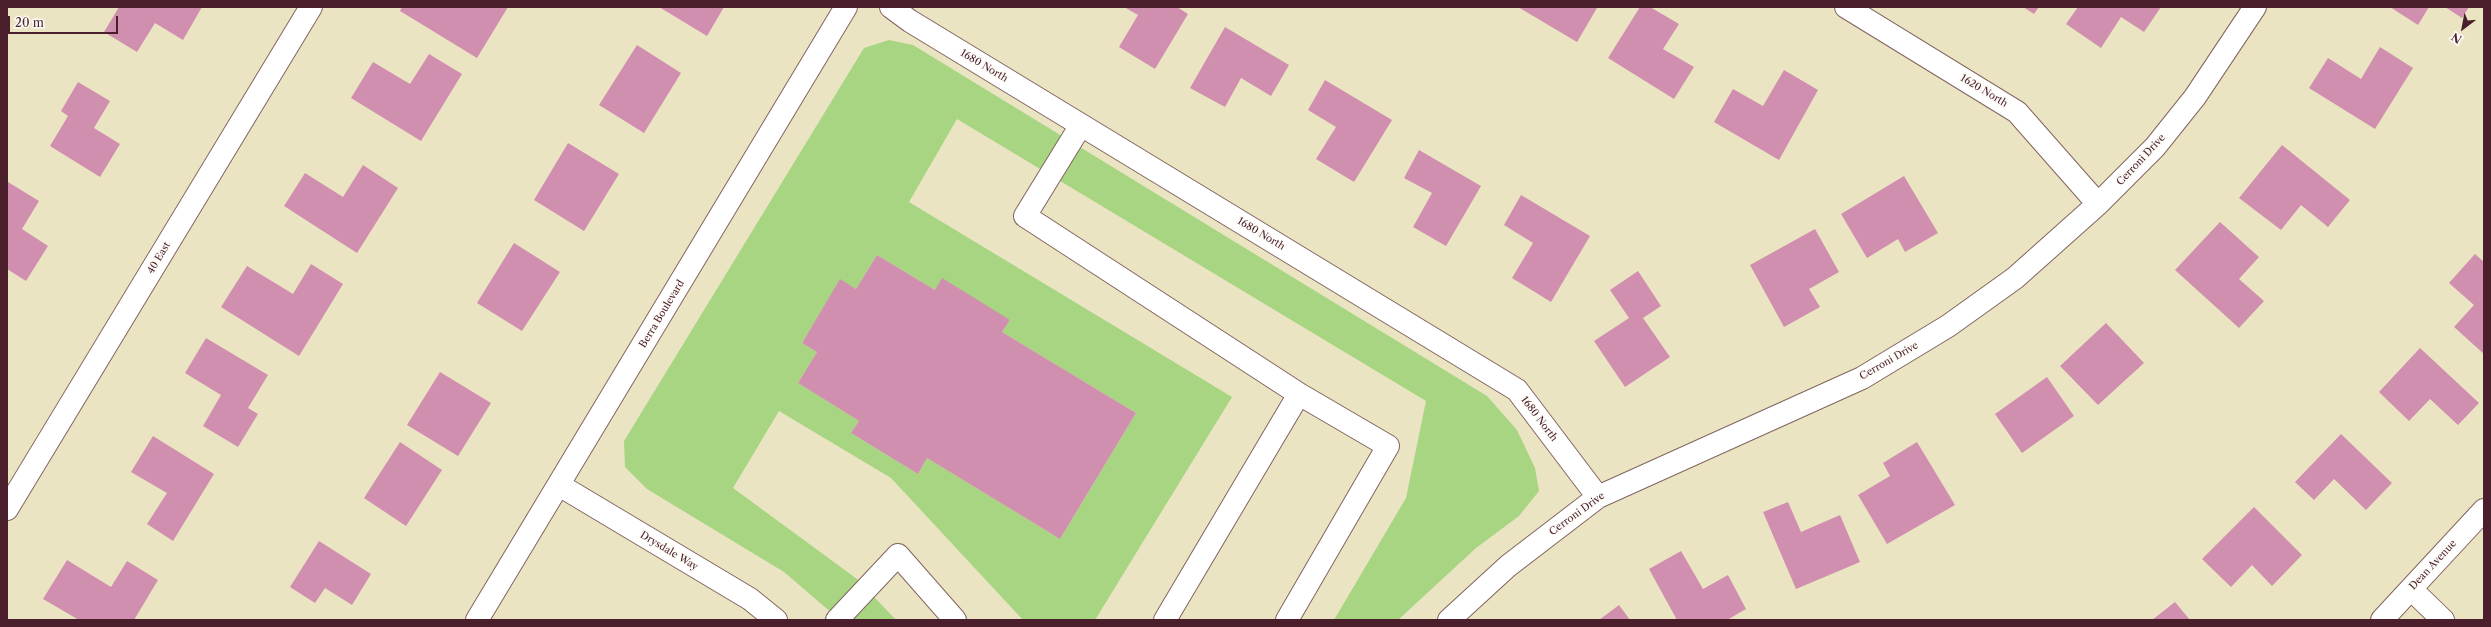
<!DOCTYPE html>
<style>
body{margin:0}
#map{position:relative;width:2491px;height:627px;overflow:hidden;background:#ebe4c3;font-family:"Libre Caslon Text",serif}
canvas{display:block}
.frame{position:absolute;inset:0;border:8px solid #4a1f2b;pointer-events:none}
.north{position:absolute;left:2443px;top:8px;width:40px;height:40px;-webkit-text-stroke:3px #fdfcf7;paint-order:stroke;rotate:212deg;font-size:11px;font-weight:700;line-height:16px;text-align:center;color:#4a1f2b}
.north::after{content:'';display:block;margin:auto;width:14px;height:18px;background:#4a1f2b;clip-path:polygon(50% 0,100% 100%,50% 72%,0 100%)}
.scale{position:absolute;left:8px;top:16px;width:110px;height:18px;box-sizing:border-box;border:2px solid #4a1f2b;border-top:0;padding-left:5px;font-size:12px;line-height:14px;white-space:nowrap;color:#4a1f2b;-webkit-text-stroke:3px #fdfcf7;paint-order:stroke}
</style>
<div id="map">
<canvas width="2491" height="627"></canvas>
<div class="frame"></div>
<div class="north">N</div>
<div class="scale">20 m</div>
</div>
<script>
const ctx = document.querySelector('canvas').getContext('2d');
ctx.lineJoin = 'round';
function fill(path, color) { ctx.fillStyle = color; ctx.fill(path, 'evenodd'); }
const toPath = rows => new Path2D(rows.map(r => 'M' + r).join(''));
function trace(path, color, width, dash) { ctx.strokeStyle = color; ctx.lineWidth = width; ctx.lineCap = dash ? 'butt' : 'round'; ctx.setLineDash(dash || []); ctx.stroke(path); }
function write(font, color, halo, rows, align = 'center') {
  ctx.font = font + ' "Libre Caslon Text",serif'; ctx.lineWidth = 4; ctx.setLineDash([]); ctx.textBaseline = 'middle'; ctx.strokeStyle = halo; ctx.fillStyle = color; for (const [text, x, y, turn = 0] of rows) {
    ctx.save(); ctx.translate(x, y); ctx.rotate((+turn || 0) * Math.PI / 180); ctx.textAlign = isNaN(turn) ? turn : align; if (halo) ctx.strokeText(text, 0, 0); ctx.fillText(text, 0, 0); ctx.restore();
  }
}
fill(toPath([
 [889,40,913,45,1487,396,1517,430,1535,468,1539,491,1519,516,1476,548,1398,620,1334,620,1406,498,1426,401,957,119,909,202,1232,397,1095,620,1023,620,891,478,779,411,733,488,857,579,896,620,840,620,784,572,647,489,625,467,624,441,864,48],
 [877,255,935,290,1010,320,1002,332,1136,413,1060,539,927,458,918,474,851,433,859,421,798,383,817,352,802,343,840,280,856,289]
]), '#a7d582');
fill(toPath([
 [119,7,202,7,183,40,155,23,137,52,104,32],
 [402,7,508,7,477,58,400,11],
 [659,7,724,7,707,36],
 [1124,7,1177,7,1188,14,1155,69,1119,47,1138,15],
 [1518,7,1595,7,1597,8,1577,42],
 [1640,7,1650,7,1679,24,1663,49,1694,67,1674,99,1608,58],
 [2023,7,2039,7,2034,14],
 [2078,7,2161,7,2144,32,2121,17,2101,48,2066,24],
 [2390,7,2429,7,2418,25],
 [2445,7,2469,7,2462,18],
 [1225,27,1289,65,1271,96,1241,78,1225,107,1190,88],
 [637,45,681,73,644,133,599,105],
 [2380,47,2413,68,2375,129,2309,88,2328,58,2361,79],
 [429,54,462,74,421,141,351,98,373,62,410,84],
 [1784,70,1818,90,1779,160,1714,122,1733,89,1763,106],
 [1325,80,1392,120,1354,182,1316,159,1336,127,1308,110],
 [78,82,110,101,94,128,120,144,100,177,50,146,68,116,61,111],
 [568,143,619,174,584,231,534,200],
 [2282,145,2350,200,2328,227,2301,205,2281,230,2239,198],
 [1419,150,1481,186,1446,246,1413,227,1432,193,1404,178],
 [363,165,398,188,357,253,284,206,305,173,343,197],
 [1904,176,1938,233,1905,252,1898,239,1867,258,1841,214],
 [8,182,39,201,22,229,48,246,26,281,7,269],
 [1521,195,1590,236,1551,302,1512,278,1533,243,1504,225],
 [2220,222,2259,257,2239,279,2264,301,2239,328,2175,270],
 [1815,229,1839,272,1809,289,1820,307,1784,327,1750,265],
 [514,243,560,272,522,331,477,303],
 [2475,254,2484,262,2484,354,2454,327,2474,305,2449,283],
 [877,255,935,290,942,278,1010,320,1002,332,1136,413,1060,539,927,458,918,474,851,433,859,421,798,383,817,352,802,343,840,279,856,289],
 [311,264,343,284,299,356,221,307,247,266,293,294],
 [1638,271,1661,306,1643,318,1670,357,1625,387,1594,341,1629,318,1610,290],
 [2106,323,2144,363,2098,405,2060,366],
 [206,338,268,375,248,408,258,414,238,447,203,426,221,395,185,373],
 [2420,348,2479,403,2458,425,2430,399,2409,421,2379,392],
 [440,372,491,403,458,456,407,425],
 [2047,377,2074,416,2022,453,1995,414],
 [2341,434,2392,483,2366,510,2334,479,2314,500,2295,482],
 [153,436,214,474,173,541,147,524,167,493,131,472],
 [400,442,442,470,406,526,364,498],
 [1917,442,1955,505,1887,544,1858,495,1890,476,1883,463],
 [1788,502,1801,532,1840,515,1860,562,1796,589,1763,512],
 [2254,507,2302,555,2272,586,2252,565,2231,587,2202,559],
 [319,541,371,574,352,605,325,588,315,603,290,587],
 [1681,551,1703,589,1728,575,1746,609,1727,620,1677,620,1649,569],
 [67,560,111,587,127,561,158,580,134,620,79,620,43,599],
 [2175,602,2190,620,2152,620],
 [1619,605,1630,620,1599,620]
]), '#d08fae');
const minor = toPath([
 [891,7,910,21,1517,390,1598,497],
 [1846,7,2017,112,2098,204],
 [1081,125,1025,216,1299,394,1388,446,1287,620],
 [559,485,750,599,776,620],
 [7,509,311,7],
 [2411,589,2443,620],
 [477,620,846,7],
 [837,620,898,555,955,620],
 [1165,620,1299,394],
 [1449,620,1508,566,1598,497,1862,378,1948,326,2015,278,2098,204,2155,147,2195,97,2255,7],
 [2382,620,2484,510]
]);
trace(minor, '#826460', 24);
trace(minor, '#fff', 22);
write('10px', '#4a1f2b', '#fdfcf7', [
 ["1680 North",984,66,31],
 ["1620 North",1984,91,31],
 ["Cerroni Drive",2141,160,-47],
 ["1680 North",1261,234,31],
 ["40 East",159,258,-59],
 ["Berra Boulevard",662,314,-59],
 ["Cerroni Drive",1889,361,-30],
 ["1680 North",1539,419,53],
 ["Cerroni Drive",1577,514,-36],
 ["Drysdale Way",669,551,31],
 ["Dean Avenue",2433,565,-47]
]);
</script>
